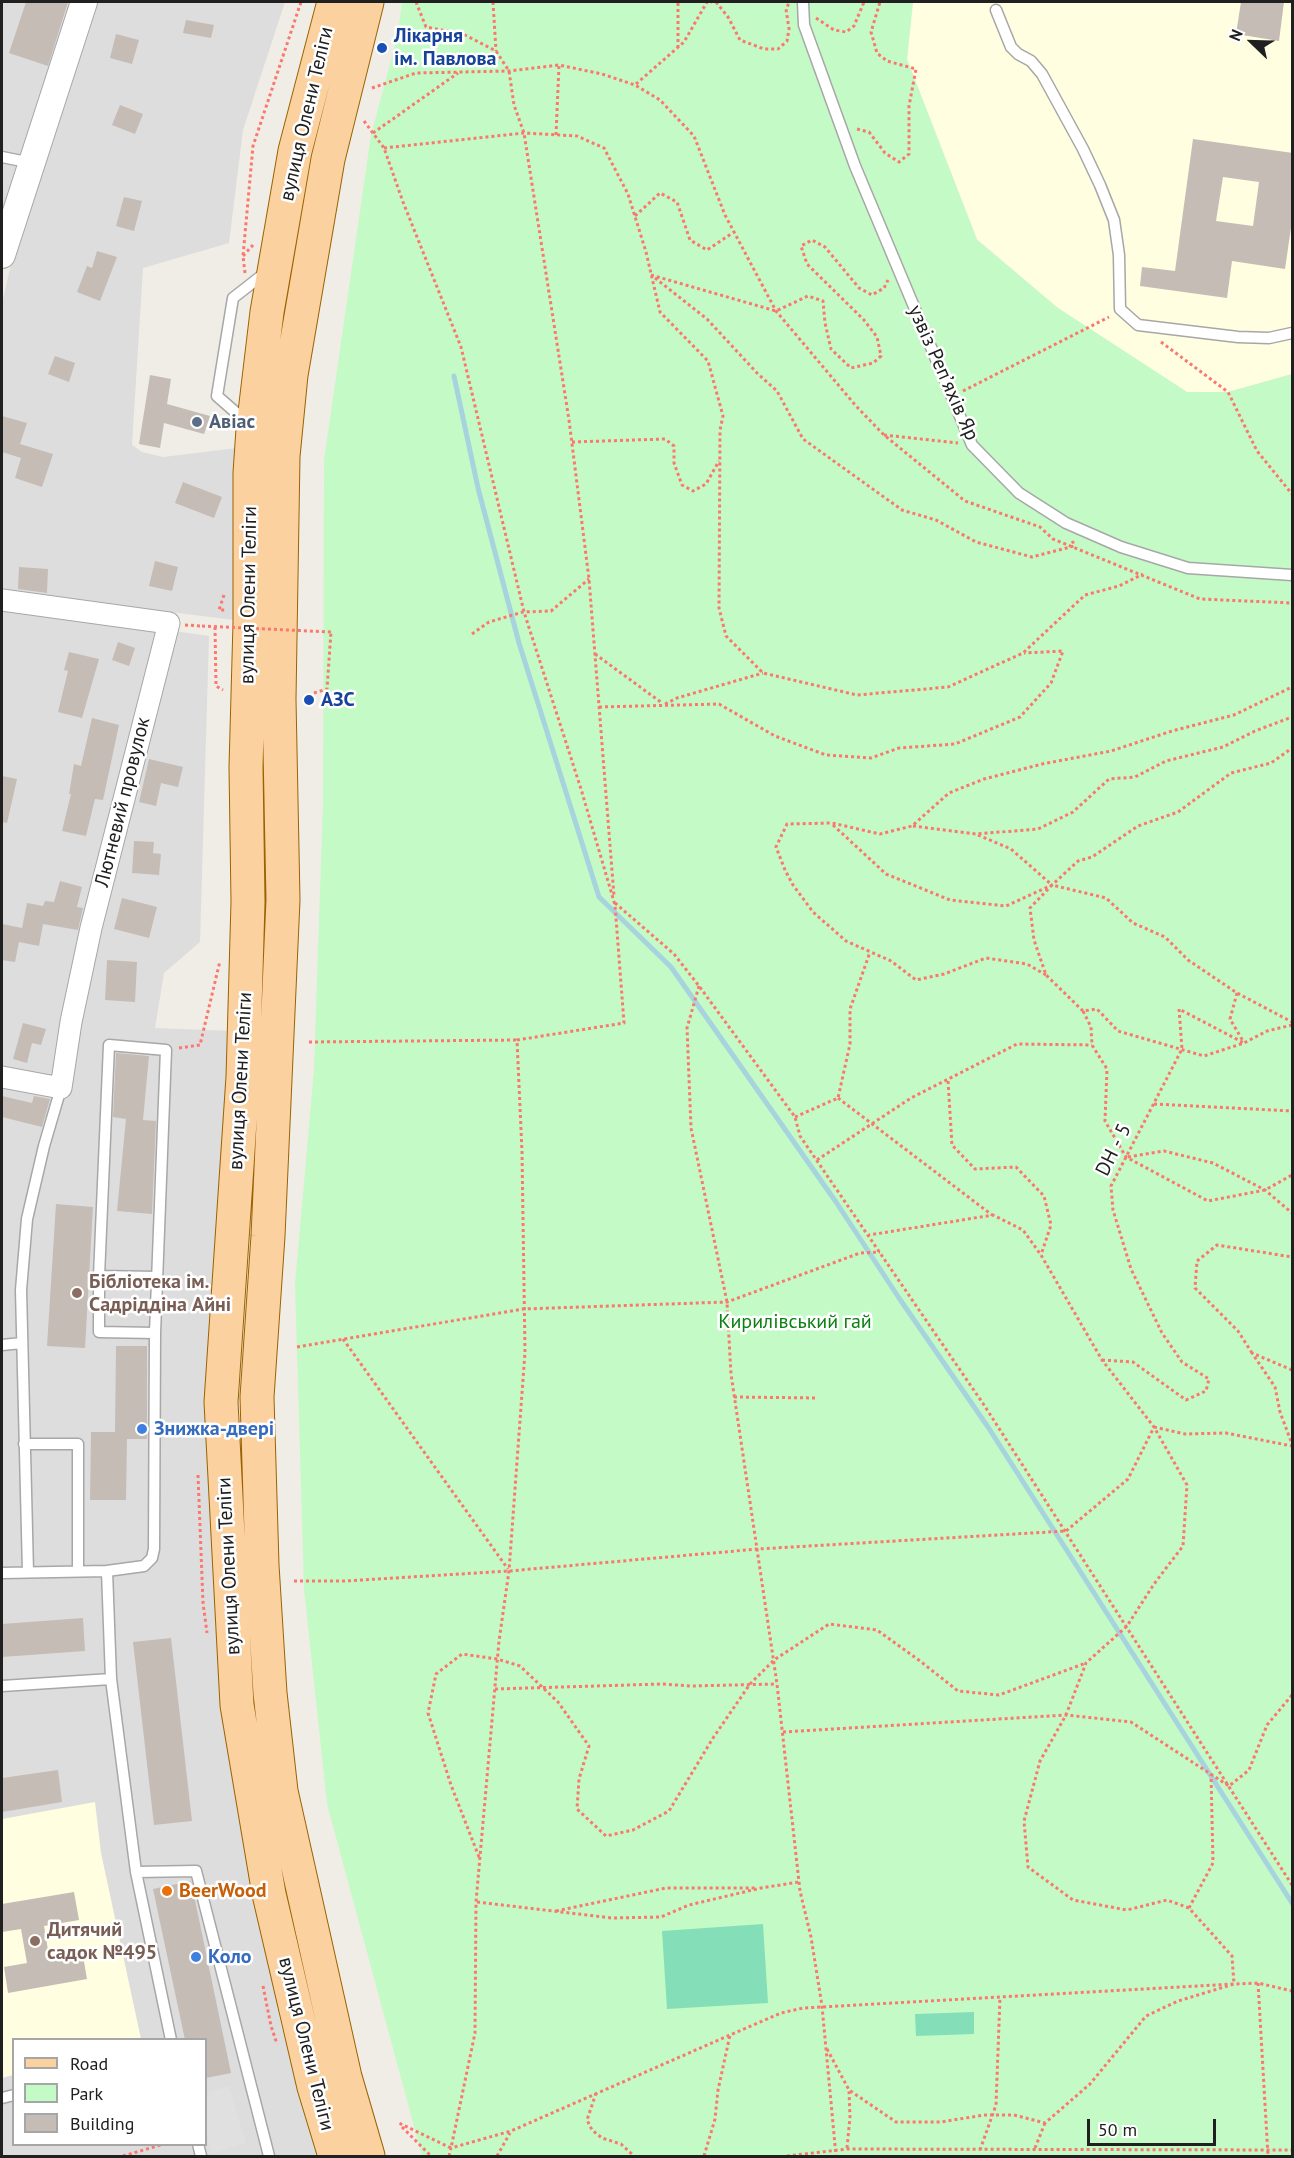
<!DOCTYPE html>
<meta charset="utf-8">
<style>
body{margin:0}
#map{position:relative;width:1294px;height:2158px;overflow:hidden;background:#f0ede6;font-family:"PT Sans",sans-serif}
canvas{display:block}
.frame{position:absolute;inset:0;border:3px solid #202020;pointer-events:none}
.legend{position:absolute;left:12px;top:2038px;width:195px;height:108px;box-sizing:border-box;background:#fff;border:2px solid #a6a6a6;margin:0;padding:8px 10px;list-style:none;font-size:18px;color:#202020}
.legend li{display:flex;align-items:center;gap:12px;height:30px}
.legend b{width:30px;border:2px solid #a6a6a6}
.north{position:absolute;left:1222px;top:12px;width:60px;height:60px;-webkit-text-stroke:4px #fff;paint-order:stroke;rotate:293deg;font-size:16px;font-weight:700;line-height:24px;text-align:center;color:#202020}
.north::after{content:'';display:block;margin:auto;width:21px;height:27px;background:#202020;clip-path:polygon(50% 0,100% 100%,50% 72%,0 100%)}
.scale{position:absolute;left:1087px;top:2119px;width:129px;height:27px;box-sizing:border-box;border:3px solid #202020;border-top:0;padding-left:8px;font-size:18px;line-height:21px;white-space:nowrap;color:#202020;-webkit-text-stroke:4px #fff;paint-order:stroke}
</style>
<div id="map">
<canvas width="1294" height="2158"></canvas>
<div class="frame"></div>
<ul class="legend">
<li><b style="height:8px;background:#fcd1a0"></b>Road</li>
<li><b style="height:16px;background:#c4fac6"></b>Park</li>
<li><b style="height:16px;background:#c5bcb5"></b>Building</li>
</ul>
<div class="north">N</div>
<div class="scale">50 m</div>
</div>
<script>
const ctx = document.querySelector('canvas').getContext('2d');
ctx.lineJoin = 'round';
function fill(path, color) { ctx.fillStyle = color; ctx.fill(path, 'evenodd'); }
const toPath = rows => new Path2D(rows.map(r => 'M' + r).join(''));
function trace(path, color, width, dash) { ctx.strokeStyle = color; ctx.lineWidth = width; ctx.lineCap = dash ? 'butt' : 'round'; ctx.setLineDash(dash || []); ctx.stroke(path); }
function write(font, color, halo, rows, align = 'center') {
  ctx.font = font + ' "PT Sans",sans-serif'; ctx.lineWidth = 5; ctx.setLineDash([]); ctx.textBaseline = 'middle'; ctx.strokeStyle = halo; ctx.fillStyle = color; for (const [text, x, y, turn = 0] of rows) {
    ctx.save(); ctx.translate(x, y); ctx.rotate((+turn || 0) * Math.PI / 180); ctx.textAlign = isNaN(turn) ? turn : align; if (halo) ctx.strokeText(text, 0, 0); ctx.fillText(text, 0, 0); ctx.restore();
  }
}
fill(toPath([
 [2,2,78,2,2,232],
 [95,2,285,2,243,130,229,243,143,268,132,445,142,452,163,457,237,448,242,621,2,591,2,303,15,247],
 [2,606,209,636,200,942,164,973,155,1028,232,1031,214,1322,247,1855,281,2025,324,2156,2,2156],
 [14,2040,206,2040,206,2144,14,2144]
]), '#dedddd');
fill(toPath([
 [913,2,1292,2,1292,374,1228,392,1187,392,1058,308,977,239,907,59],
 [95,1802,101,1853,141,2039,14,2040,13,2075,2,2078,2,1819]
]), '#fffee0');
fill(toPath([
 [402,2,913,2,907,59,977,240,1058,308,1187,392,1228,392,1292,374,1292,2156,422,2156,327,1804,304,1589,295,1284,314,1070,323,801,324,460,371,135,398,34]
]), '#c4fac6');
fill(toPath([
 [763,1924,768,2003,667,2009,662,1931],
 [974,2012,974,2034,916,2036,915,2014]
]), '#84dfb9');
fill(toPath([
 [229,2086,246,2143,212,2154,206,2133,206,2093]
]), '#e0e0e0');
trace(toPath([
 [454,376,478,488,519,643,599,897,671,967,836,1202,899,1298,988,1427,1292,1903]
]), '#a7d3de', 5);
fill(toPath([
 [26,2,68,2,48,66,9,53],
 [1241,2,1284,2,1279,41,1236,34],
 [186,20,214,25,211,38,183,33],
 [116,34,139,40,132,64,110,58],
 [120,105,143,114,135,134,112,125],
 [1193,139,1293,153,1293,214,1285,269,1232,261,1227,298,1140,286,1142,267,1175,271],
 [1223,177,1259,182,1253,226,1216,221],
 [124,197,142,201,134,231,116,226],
 [97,251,117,257,100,301,77,292,87,266,92,268],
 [55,356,75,363,69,382,48,374],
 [150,375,171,379,167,404,210,416,204,434,164,423,160,448,139,444],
 [2,416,27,423,20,444,53,454,42,487,15,478,21,458,2,452],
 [183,482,222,497,214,518,175,503],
 [155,561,178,567,172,591,149,586],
 [19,567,48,569,47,593,18,589],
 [118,642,135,648,129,666,112,660],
 [69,652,99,659,82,718,58,712,68,671,64,670],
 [92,718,119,725,103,800,95,799,86,836,62,831,71,794,69,794,74,764,81,766],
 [149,759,183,767,178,787,161,783,156,806,139,802],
 [2,776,17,779,7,823,2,822],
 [134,841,154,842,153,853,161,854,159,875,132,873],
 [60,881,82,887,77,907,83,908,78,930,43,924,39,946,19,942,15,962,2,960,2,924,22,928,27,903,43,906,45,901,54,902],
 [122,898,157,907,149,938,114,929],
 [107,960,137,962,135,1002,105,1000],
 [23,1023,46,1029,41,1045,32,1043,27,1063,13,1059],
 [116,1053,149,1056,143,1120,156,1121,152,1214,117,1211,126,1119,113,1117],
 [2,1096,32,1103,34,1096,50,1099,42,1127,2,1117],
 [56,1204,93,1207,85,1348,47,1346],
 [116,1346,147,1346,147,1439,127,1439,126,1500,90,1500,91,1432,115,1432],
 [83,1618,85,1651,2,1657,2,1624],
 [171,1638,192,1821,154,1825,133,1642],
 [58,1770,62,1802,2,1812,2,1778],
 [191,1881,231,2073,206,2078,206,2040,185,2040,153,1889],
 [74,1892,79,1920,44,1926,49,1956,82,1950,87,1979,8,1993,4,1967,27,1963,21,1929,2,1932,2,1904]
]), '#c5bcb5');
const service = toPath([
 [803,2,804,25,855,166,972,445,1019,493,1066,523,1121,547,1188,568,1292,575],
 [996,10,1011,47,1018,54,1031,61,1042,74,1083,149,1100,185,1114,220,1119,255,1120,309,1138,325,1238,337,1269,338,1292,333],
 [2,157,32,163],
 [249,424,217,396,233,298,265,273],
 [99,1276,99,1332,155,1333],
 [2,1345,22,1343],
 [24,1444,78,1444,78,1571],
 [107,1571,144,1566,152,1558,154,1549,155,1333,166,1050,109,1045,99,1276,157,1277],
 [28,1572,21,1290,27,1219,44,1146,61,1088],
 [2,1573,107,1571,111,1679,136,1872,171,2040],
 [2,1686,111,1679],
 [136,1872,196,1871,269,2156],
 [2,2098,14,2095],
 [198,2144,201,2156]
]);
const minor = toPath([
 [2,600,169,623,91,928,71,1022,61,1088,2,1077]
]);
const tertiary = toPath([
 [2,255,84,2]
]);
const primary = toPath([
 [334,2,295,151,267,312,253,429,250,473,250,623,246,767,248,902,243,1077,221,1402,237,1705,269,1894,314,2087,335,2156],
 [367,2,328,159,291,375,283,456,279,699,283,900,268,1236,257,1397,262,1565,270,1693,281,1791,345,2077,368,2156]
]);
trace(service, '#a7a7a7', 13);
trace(minor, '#a7a7a7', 23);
trace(tertiary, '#a7a7a7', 28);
trace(primary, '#9b6300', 35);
trace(toPath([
 [416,2,426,27,463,34,496,51,509,71,514,105,524,133,569,420,589,579,614,896],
 [493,2,496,51],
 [716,2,728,17,740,40,764,49,778,49,787,41,789,29,786,9,789,3],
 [816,18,834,30,846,32,854,26,864,2],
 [678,48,678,2],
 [636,84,684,42,707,2,712,2],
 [372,88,416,73,509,71,559,65,602,74,635,85,660,100,694,136,725,215,776,311,856,406,884,435,965,501,1040,527,1053,539,1200,599,1292,603],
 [364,121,384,148,403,202,461,347,524,612,581,789,615,905,624,1023,517,1040,522,1152,525,1352,509,1571,499,1641,476,1902,475,2033,451,2148,399,2123],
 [857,129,869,132,885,153,899,162,909,154,909,106,916,69,887,61,877,53,871,32,880,2],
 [373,133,458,73],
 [556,135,559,65],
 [384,148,524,133,577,136,604,148,628,194,646,252,660,312,708,361,723,416,720,430,719,608,726,636,763,673,857,695,948,687,1023,653,1085,595,1119,586,1143,574],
 [635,216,660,193,677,202,690,240,707,250,734,232],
 [243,256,253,245],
 [245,273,243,256,253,146,301,2],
 [651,275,776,311,808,296,823,301,825,323,831,349,851,368,873,363,881,356,877,337,864,320,807,264,801,246,812,240,825,247,859,288,872,295,884,288,888,280],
 [655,278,707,319,757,373,777,391,803,439,902,510,936,520,976,542,1032,557,1074,546,1072,539],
 [1161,342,1228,392,1257,451,1292,494],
 [963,391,1109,317],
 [884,435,958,443],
 [572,442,665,439,674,446,674,463,682,485,693,491,706,484,719,461],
 [224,595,219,610,227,610],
 [185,625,202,626],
 [215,627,216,686,223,690],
 [472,634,489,622,523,612,551,611,589,579],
 [595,654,662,703],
 [314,693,327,689,331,632],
 [665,704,677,698,763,673],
 [599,707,719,704,775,736,826,755,871,758,899,748,955,744,1020,717,1051,683,1063,651,1024,653],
 [833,825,886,874,950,900,1006,906,1052,885,1078,861,1092,857,1138,826,1178,812,1231,773,1271,763,1292,748],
 [913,826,976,834,1038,829,1073,812,1109,779,1135,777,1166,761,1223,747,1255,731,1292,717],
 [978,835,1011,849,1052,885],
 [615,903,674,954,699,986,795,1117,800,1136,984,1405,1292,1885],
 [1046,975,1027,964,986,958,944,974,916,980,891,961,846,941,813,912,793,885,785,870,776,847,787,824,832,823,880,834,912,826,949,793,984,779,1042,764,1111,751,1172,731,1234,715,1292,687],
 [699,986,687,1028,691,1128,727,1302,731,1374,777,1684,800,1891,811,1937,822,2006,836,2156],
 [1237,993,1230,1019,1243,1041],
 [1083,1011,1046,975,1034,940,1030,908,1052,885,1106,898,1133,923,1165,937,1188,960,1237,993,1292,1022],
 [1292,1025,1267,1031,1244,1043,1204,1056,1118,1031,1097,1009,1083,1011,1091,1027,1092,1045,1107,1069,1105,1121,1126,1157,1208,1201,1265,1190,1292,1175],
 [309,1042,517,1040],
 [179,1048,200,1045,220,961],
 [948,1081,952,1145,975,1169,1016,1167,1044,1196,1051,1225,1041,1255],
 [838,1098,992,1215],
 [1154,1104,1292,1111],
 [795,1117,838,1098,850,1044,850,1009,870,952],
 [1128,1157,1164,1151,1213,1163,1265,1190,1292,1213],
 [817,1160,911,1098,1017,1044,1092,1045],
 [343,1339,508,1569],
 [297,1347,523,1309,727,1302,860,1253,880,1252],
 [1252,1353,1238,1331,1195,1288,1197,1261,1217,1245,1292,1257],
 [1102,1360,1133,1362,1186,1400,1206,1391,1209,1379,1182,1362,1162,1333,1131,1269,1113,1210,1111,1186,1182,1049,1179,1009,1244,1043],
 [1292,1370,1252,1353,1275,1387,1280,1412,1292,1444],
 [734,1397,818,1398],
 [1154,1427,1185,1434,1226,1433,1292,1446],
 [198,1475,203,1603,207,1633],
 [294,1581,345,1581,509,1571,758,1549,1066,1531,1128,1479,1154,1427],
 [495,1689,662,1684,691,1686,777,1684],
 [783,1732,1066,1715,1131,1722,1229,1786,1249,1770,1267,1725,1292,1695],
 [479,1857,451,1785,428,1713,436,1674,462,1654,497,1659,520,1666,558,1702,589,1746,579,1779,577,1809,606,1836,633,1830,669,1811,713,1738,750,1684,774,1660,829,1624,877,1630,920,1661,958,1691,999,1695,1086,1663],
 [477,1902,612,1918,661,1917,689,1905,761,1888,799,1882],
 [1189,1908,1213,1863,1211,1774],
 [556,1911,666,1888,756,1888],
 [1258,1983,1268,2156],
 [263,1986,271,2026,277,2044],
 [827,2049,849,2090,896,2122,941,2122,984,2115,1014,2115,1045,2123,1090,2084,1146,2016,1178,2001,1234,1984,1232,1956,1189,1908,1167,1900,1127,1910,1073,1900,1028,1867,1024,1821,1040,1761,1066,1715,1086,1663,1127,1626,1154,1584,1183,1546,1187,1485,1154,1427,1102,1360,1041,1255,1023,1230,993,1215,869,1235],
 [596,2093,587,2120,592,2130,602,2138,621,2144,634,2156],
 [402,2127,431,2156],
 [847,2148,850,2117,849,2090],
 [1035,2148,1045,2123],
 [980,2150,996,2105,1000,1997],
 [123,2156,164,2144],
 [449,2156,451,2148,511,2131,730,2035,781,2013,803,2008,1234,1984,1258,1983,1292,1991],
 [497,2156,510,2133],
 [704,2156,715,2119,718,2090,730,2035],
 [787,2156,847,2149,1292,2150]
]), '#fa786e', 3, [3, 3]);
trace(service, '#fff', 10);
trace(minor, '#fff', 21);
trace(tertiary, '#fff', 26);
trace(primary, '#fcd1a0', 33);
trace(toPath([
 [202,626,331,632]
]), '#fa786e', 3, [3, 3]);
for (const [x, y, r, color] of [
 [382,48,6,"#1a4fb4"],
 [197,422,6,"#5c6f8a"],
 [309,700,6,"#1a4fb4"],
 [77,1293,6,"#8d6e63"],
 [142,1429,6,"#3f7fe0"],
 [167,1891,6,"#e8710a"],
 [35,1941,6,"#8d6e63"],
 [196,1957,6,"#3f7fe0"]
]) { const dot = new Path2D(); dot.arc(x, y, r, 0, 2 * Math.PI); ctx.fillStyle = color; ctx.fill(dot); trace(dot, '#fff', 2); }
write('bold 20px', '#164399', '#fff', [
 ["Лікарня",394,36],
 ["ім. Павлова",394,59],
 ["АЗС",321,700]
], 'left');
write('20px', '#202020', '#fff', [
 ["вулиця Олени Теліги",307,114,-77],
 ["узвіз Репʼяхів Яр",943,373,66],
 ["вулиця Олени Теліги",249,595,-89],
 ["Лютневий провулок",123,802,-76],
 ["вулиця Олени Теліги",241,1081,-87],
 ["DH - 5",1114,1150,-64],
 ["вулиця Олени Теліги",229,1566,-93],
 ["вулиця Олени Теліги",306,2044,76]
]);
write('bold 20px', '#4e5e75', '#fff', [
 ["Авіас",209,422]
], 'left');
write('bold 20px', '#785e54', '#fff', [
 ["Бібліотека ім.",89,1282],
 ["Садріддіна Айні",89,1305],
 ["Дитячий",47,1930],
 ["садок №495",47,1953]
], 'left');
write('20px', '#0c8012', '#fff', [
 ["Кирилівський гай",795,1322]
]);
write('bold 20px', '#366cbe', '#fff', [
 ["Знижка-двері",154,1429],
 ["Коло",208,1957]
], 'left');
write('bold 20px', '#c56008', '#fff', [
 ["BeerWood",179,1891]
], 'left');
</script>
